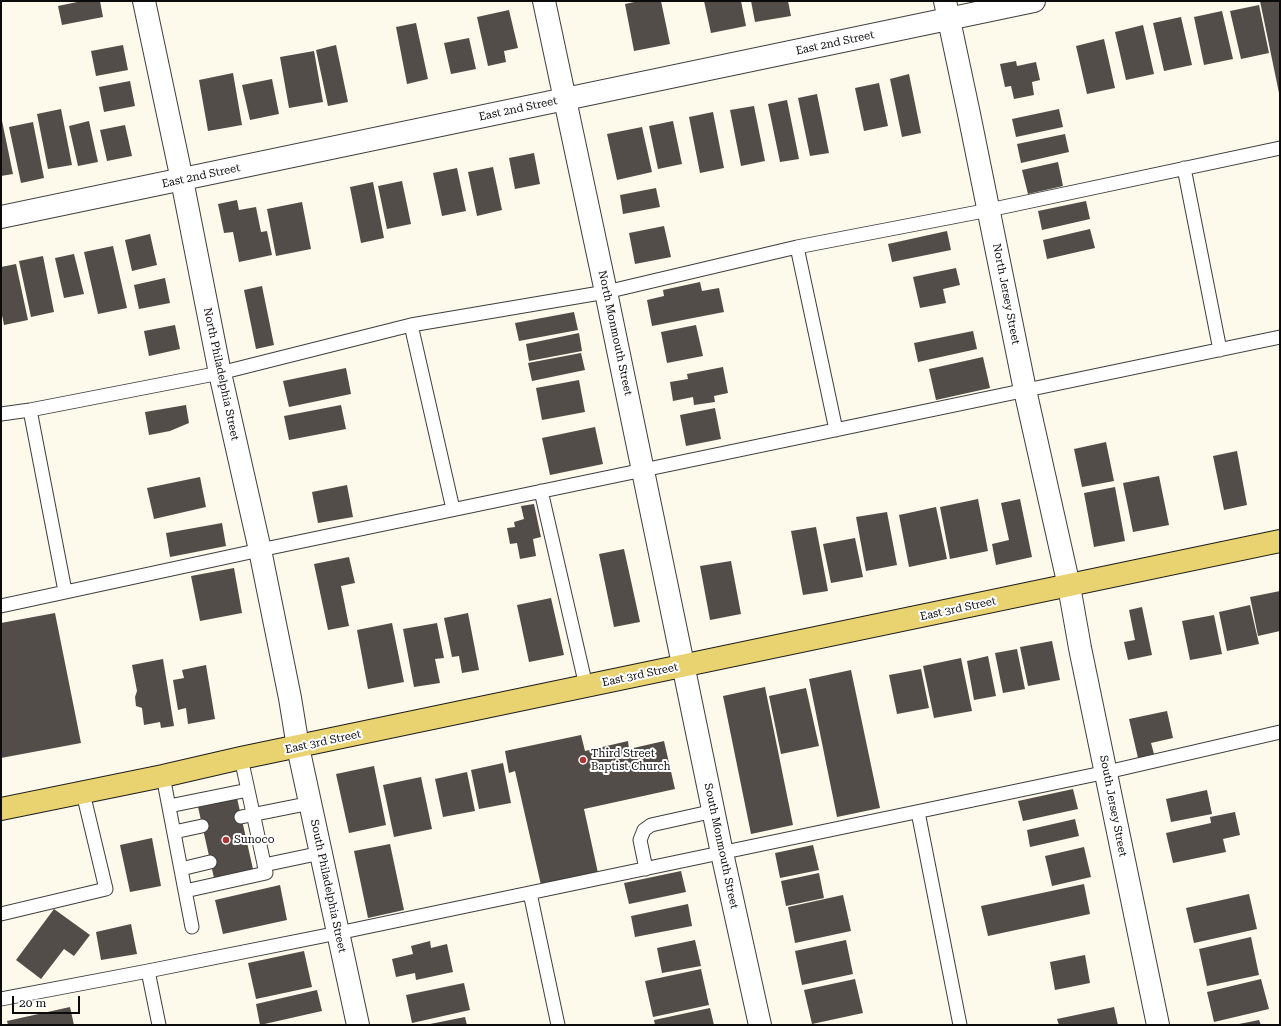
<!DOCTYPE html>
<style>
body{margin:0}
#map{position:relative;width:1281px;height:1026px;overflow:hidden;background:#fdfaeb;font-family:"Roboto Serif",serif}
canvas{display:block}
.frame{position:absolute;inset:0;border:2px solid #0b0b0b;pointer-events:none}
.scale{position:absolute;left:12px;top:996px;width:68px;height:18px;box-sizing:border-box;border:2px solid #0b0b0b;border-top:0;padding-left:5px;font-size:12px;line-height:14px;white-space:nowrap;color:#0b0b0b;-webkit-text-stroke:3px #fff;paint-order:stroke}
</style>
<div id="map">
<canvas width="1281" height="1026"></canvas>
<div class="frame"></div>
<div class="scale">20 m</div>
</div>
<script>
const ctx = document.querySelector('canvas').getContext('2d');
ctx.lineJoin = 'round';
function fill(path, color) { ctx.fillStyle = color; ctx.fill(path, 'evenodd'); }
const toPath = rows => new Path2D(rows.map(r => 'M' + r).join(''));
function trace(path, color, width, dash) { ctx.strokeStyle = color; ctx.lineWidth = width; ctx.lineCap = dash ? 'butt' : 'round'; ctx.setLineDash(dash || []); ctx.stroke(path); }
function write(font, color, halo, rows, align = 'center') {
  ctx.font = font + ' "Roboto Serif",serif'; ctx.lineWidth = 4; ctx.setLineDash([]); ctx.textBaseline = 'middle'; ctx.strokeStyle = halo; ctx.fillStyle = color; for (const [text, x, y, turn = 0] of rows) {
    ctx.save(); ctx.translate(x, y); ctx.rotate((+turn || 0) * Math.PI / 180); ctx.textAlign = isNaN(turn) ? turn : align; if (halo) ctx.strokeText(text, 0, 0); ctx.fillText(text, 0, 0); ctx.restore();
  }
}
fill(toPath([
 [82,1,100,1,103,17,62,25,58,6],
 [639,1,661,1,670,44,634,51,625,4],
 [704,1,741,1,746,26,711,33],
 [751,1,788,1,791,16,755,22],
 [1260,1,1280,1,1280,93,1279,93],
 [1259,5,1269,53,1241,59,1230,11],
 [509,10,518,48,504,51,506,62,488,66,477,17],
 [1222,11,1233,59,1204,65,1194,17],
 [1181,17,1192,65,1164,71,1153,23],
 [416,23,428,79,407,84,396,27],
 [1143,25,1154,74,1126,80,1115,32],
 [469,38,476,69,451,74,444,43],
 [1104,39,1115,88,1087,94,1076,46],
 [123,45,128,70,96,76,91,51],
 [336,45,348,102,328,106,316,50],
 [314,51,323,102,289,108,280,57],
 [1016,61,1017,66,1036,62,1040,80,1032,82,1034,95,1014,99,1011,86,1005,87,1000,64],
 [233,73,242,125,208,131,199,80],
 [909,74,921,133,902,137,890,79],
 [272,79,279,114,250,120,242,85],
 [130,81,135,106,104,112,99,87],
 [879,83,888,126,864,131,855,88],
 [817,94,829,153,810,156,798,98],
 [787,100,799,159,780,162,768,104],
 [754,106,765,161,741,166,730,110],
 [61,109,72,165,48,169,37,114],
 [1059,109,1063,127,1016,137,1012,119],
 [713,112,724,168,700,173,689,117],
 [1,116,13,174,1,176],
 [89,121,98,162,78,166,69,126],
 [673,121,682,164,658,169,649,126],
 [33,122,44,178,21,183,9,127],
 [125,125,132,156,107,161,100,130],
 [642,127,652,172,617,180,607,134],
 [1065,134,1069,152,1021,163,1017,144],
 [534,153,540,184,515,189,509,158],
 [1058,162,1063,186,1028,194,1022,170],
 [493,167,502,210,477,216,468,172],
 [457,168,466,211,442,216,433,173],
 [402,181,411,224,387,229,378,186],
 [373,182,384,238,361,243,350,187],
 [656,188,660,207,623,214,620,195],
 [237,200,239,210,256,207,261,232,267,231,272,255,239,262,233,232,224,233,218,204],
 [1086,201,1090,219,1042,230,1038,211],
 [302,202,311,249,276,256,267,209],
 [664,226,671,257,635,264,629,233],
 [1090,229,1095,248,1047,259,1043,240],
 [947,231,951,250,892,262,888,244],
 [150,234,157,265,132,271,125,240],
 [113,246,127,308,98,314,84,252],
 [74,254,84,294,64,298,55,258],
 [43,256,54,312,31,317,19,261],
 [16,264,28,320,4,325,1,310,1,267],
 [956,268,960,285,943,289,946,303,920,308,913,277],
 [165,278,170,303,139,309,134,285],
 [700,282,702,291,719,288,724,312,652,326,647,300,664,296,663,290],
 [262,286,274,345,256,349,244,290],
 [574,312,578,330,519,341,515,323],
 [175,325,180,349,149,356,144,331],
 [696,325,703,356,667,363,661,332],
 [973,331,977,349,918,362,914,343],
 [579,333,582,351,529,361,526,344],
 [581,353,585,370,532,381,528,363],
 [983,357,990,388,936,400,929,369],
 [723,367,728,393,714,396,715,402,694,405,693,397,673,401,670,382,688,379,687,374],
 [346,368,351,394,289,407,283,381],
 [579,380,585,412,542,420,536,388],
 [186,405,189,423,170,431,149,435,145,412],
 [341,405,346,429,289,440,284,416],
 [715,408,721,439,686,446,680,415],
 [595,427,603,464,550,475,542,438],
 [1106,442,1114,481,1082,487,1074,449],
 [1237,451,1247,505,1224,510,1213,456],
 [1159,476,1169,525,1133,532,1123,483],
 [200,477,206,507,154,519,147,488],
 [347,485,353,517,318,523,312,492],
 [1115,487,1125,541,1094,547,1084,493],
 [978,499,988,551,950,559,940,507],
 [1020,499,1032,557,996,565,992,544,1009,540,1001,503],
 [534,504,541,537,533,539,536,556,520,559,517,543,510,544,507,528,515,527,514,522,524,519,521,506],
 [936,507,947,559,909,567,899,515],
 [887,512,897,565,866,571,856,517],
 [222,523,226,546,170,557,166,533],
 [816,527,828,591,803,595,791,531],
 [855,538,863,577,831,583,823,544],
 [624,549,640,622,614,627,599,554],
 [349,557,355,583,341,586,349,626,328,630,314,564],
 [731,561,741,614,710,620,700,566],
 [234,568,242,613,200,621,191,576],
 [1280,591,1280,631,1258,636,1250,597],
 [551,598,564,655,529,662,517,605],
 [1250,605,1259,644,1227,651,1219,612],
 [1142,607,1152,655,1128,660,1124,642,1135,640,1129,610],
 [55,613,81,743,1,758,1,623],
 [468,613,479,670,462,673,459,656,452,657,444,618],
 [1214,615,1222,654,1190,660,1182,621],
 [392,623,404,682,368,689,357,630],
 [437,623,444,658,435,659,440,683,414,687,403,629],
 [1052,641,1060,680,1028,686,1020,647],
 [1017,649,1025,689,1003,693,995,653],
 [988,656,996,696,974,700,967,661],
 [961,658,972,711,934,718,923,666],
 [163,659,174,726,161,728,160,722,144,725,142,708,136,706,135,697,137,691,132,665],
 [206,665,215,719,188,724,186,708,178,710,173,680,184,678,182,670],
 [921,669,929,708,897,714,889,675],
 [851,670,880,808,837,817,809,679],
 [765,687,793,825,751,834,723,696],
 [806,688,819,746,781,754,769,696],
 [1167,711,1173,738,1151,743,1154,754,1138,758,1129,719],
 [581,735,585,751,628,741,629,749,664,741,675,789,584,809,598,873,541,885,515,771,509,773,505,751],
 [503,763,511,803,479,809,471,770],
 [374,766,386,825,349,833,336,774],
 [467,772,475,811,443,817,435,779],
 [421,777,432,829,394,837,383,785],
 [1073,789,1078,809,1023,821,1018,801],
 [1207,790,1212,814,1171,822,1166,799],
 [237,798,253,869,214,878,198,807],
 [1235,812,1240,835,1223,839,1226,852,1173,863,1166,833,1211,823,1210,817],
 [1075,819,1079,836,1030,847,1027,830],
 [152,838,161,886,130,892,120,845],
 [390,844,404,910,368,918,354,851],
 [813,845,819,870,780,878,775,853],
 [1084,847,1091,877,1052,886,1045,856],
 [681,871,686,892,629,904,624,883],
 [819,873,824,898,786,906,781,881],
 [1084,884,1090,914,988,936,981,906],
 [280,885,287,920,223,934,215,900],
 [1249,894,1257,929,1194,943,1186,908],
 [843,895,851,931,795,943,788,907],
 [688,904,692,926,635,937,631,916],
 [54,909,90,935,74,956,64,949,41,979,16,960],
 [131,924,137,954,101,960,96,932],
 [1251,937,1259,975,1207,986,1199,949],
 [695,940,701,966,662,973,657,948],
 [846,940,853,974,802,985,795,951],
 [430,941,431,948,447,944,453,972,416,980,415,973,396,977,392,959,413,954,411,946],
 [304,951,312,987,256,999,248,963],
 [1085,955,1090,983,1055,990,1050,962],
 [701,969,709,1005,653,1017,645,981],
 [855,979,863,1013,812,1024,804,990],
 [1261,979,1269,1009,1214,1022,1207,992],
 [464,983,470,1010,412,1023,406,995],
 [317,990,322,1011,260,1025,256,1004],
 [70,1007,74,1025,8,1025,7,1021],
 [1114,1007,1118,1025,1059,1025,1057,1019],
 [710,1008,714,1025,655,1025,654,1020],
 [465,1017,467,1025,430,1025,430,1024],
 [1259,1020,1261,1025,1239,1025,1239,1024]
]), '#524d49');
const service = toPath([
 [1184,168,1220,350],
 [797,247,836,430],
 [411,325,453,509],
 [30,410,65,591],
 [1,414,30,410,220,373,411,325,606,292,797,247,989,210,1280,148],
 [541,491,586,686],
 [1,606,260,550,1280,337],
 [163,776,192,927],
 [169,806,248,790],
 [918,812,960,1025],
 [241,817,311,803],
 [174,832,202,826],
 [264,865,321,853],
 [181,869,210,862],
 [646,869,640,840,644,830,651,825,714,811],
 [185,891,266,873,241,758],
 [530,893,558,1025],
 [1,914,106,889,83,793],
 [148,971,159,1025],
 [1,999,148,971,338,933,1107,772,1280,732]
]);
const minor = toPath([
 [144,1,182,180,220,373,260,550,290,698,298,747,358,1025],
 [544,1,606,292,722,853,760,1025],
 [945,1,969,114,1025,390,1069,586,1080,648,1158,1025],
 [1,217,1034,1]
]);
const primary = toPath([
 [1,809,163,776,241,758,1280,541]
]);
trace(service, '#3e3e3e', 15);
trace(minor, '#3e3e3e', 24);
trace(primary, '#1c1c1c', 24);
trace(service, '#fff', 13);
trace(minor, '#fff', 22);
trace(primary, '#e8d370', 22);
for (const [x, y, r, color] of [
 [583,760,4,"#a93835"],
 [226,840,4,"#a93835"]
]) { const dot = new Path2D(); dot.arc(x, y, r, 0, 2 * Math.PI); ctx.fillStyle = color; ctx.fill(dot); trace(dot, '#fff', 1.5); }
write('11px', '#0b0b0b', '#fff', [
 ["East 2nd Street",835,43,-12],
 ["East 2nd Street",518,109,-12],
 ["East 2nd Street",201,176,-12],
 ["North Jersey Street",1006,294,79],
 ["North Monmouth Street",615,333,78],
 ["North Philadelphia Street",221,374,78],
 ["East 3rd Street",958,609,-12],
 ["East 3rd Street",640,675,-12],
 ["East 3rd Street",323,742,-12],
 ["South Jersey Street",1113,806,79],
 ["South Monmouth Street",721,846,78],
 ["South Philadelphia Street",328,886,78]
]);
write('11px', '#0b0b0b', '#fff', [
 ["Third Street",591,754],
 ["Baptist Church",591,767],
 ["Sunoco",234,840]
], 'left');
</script>
